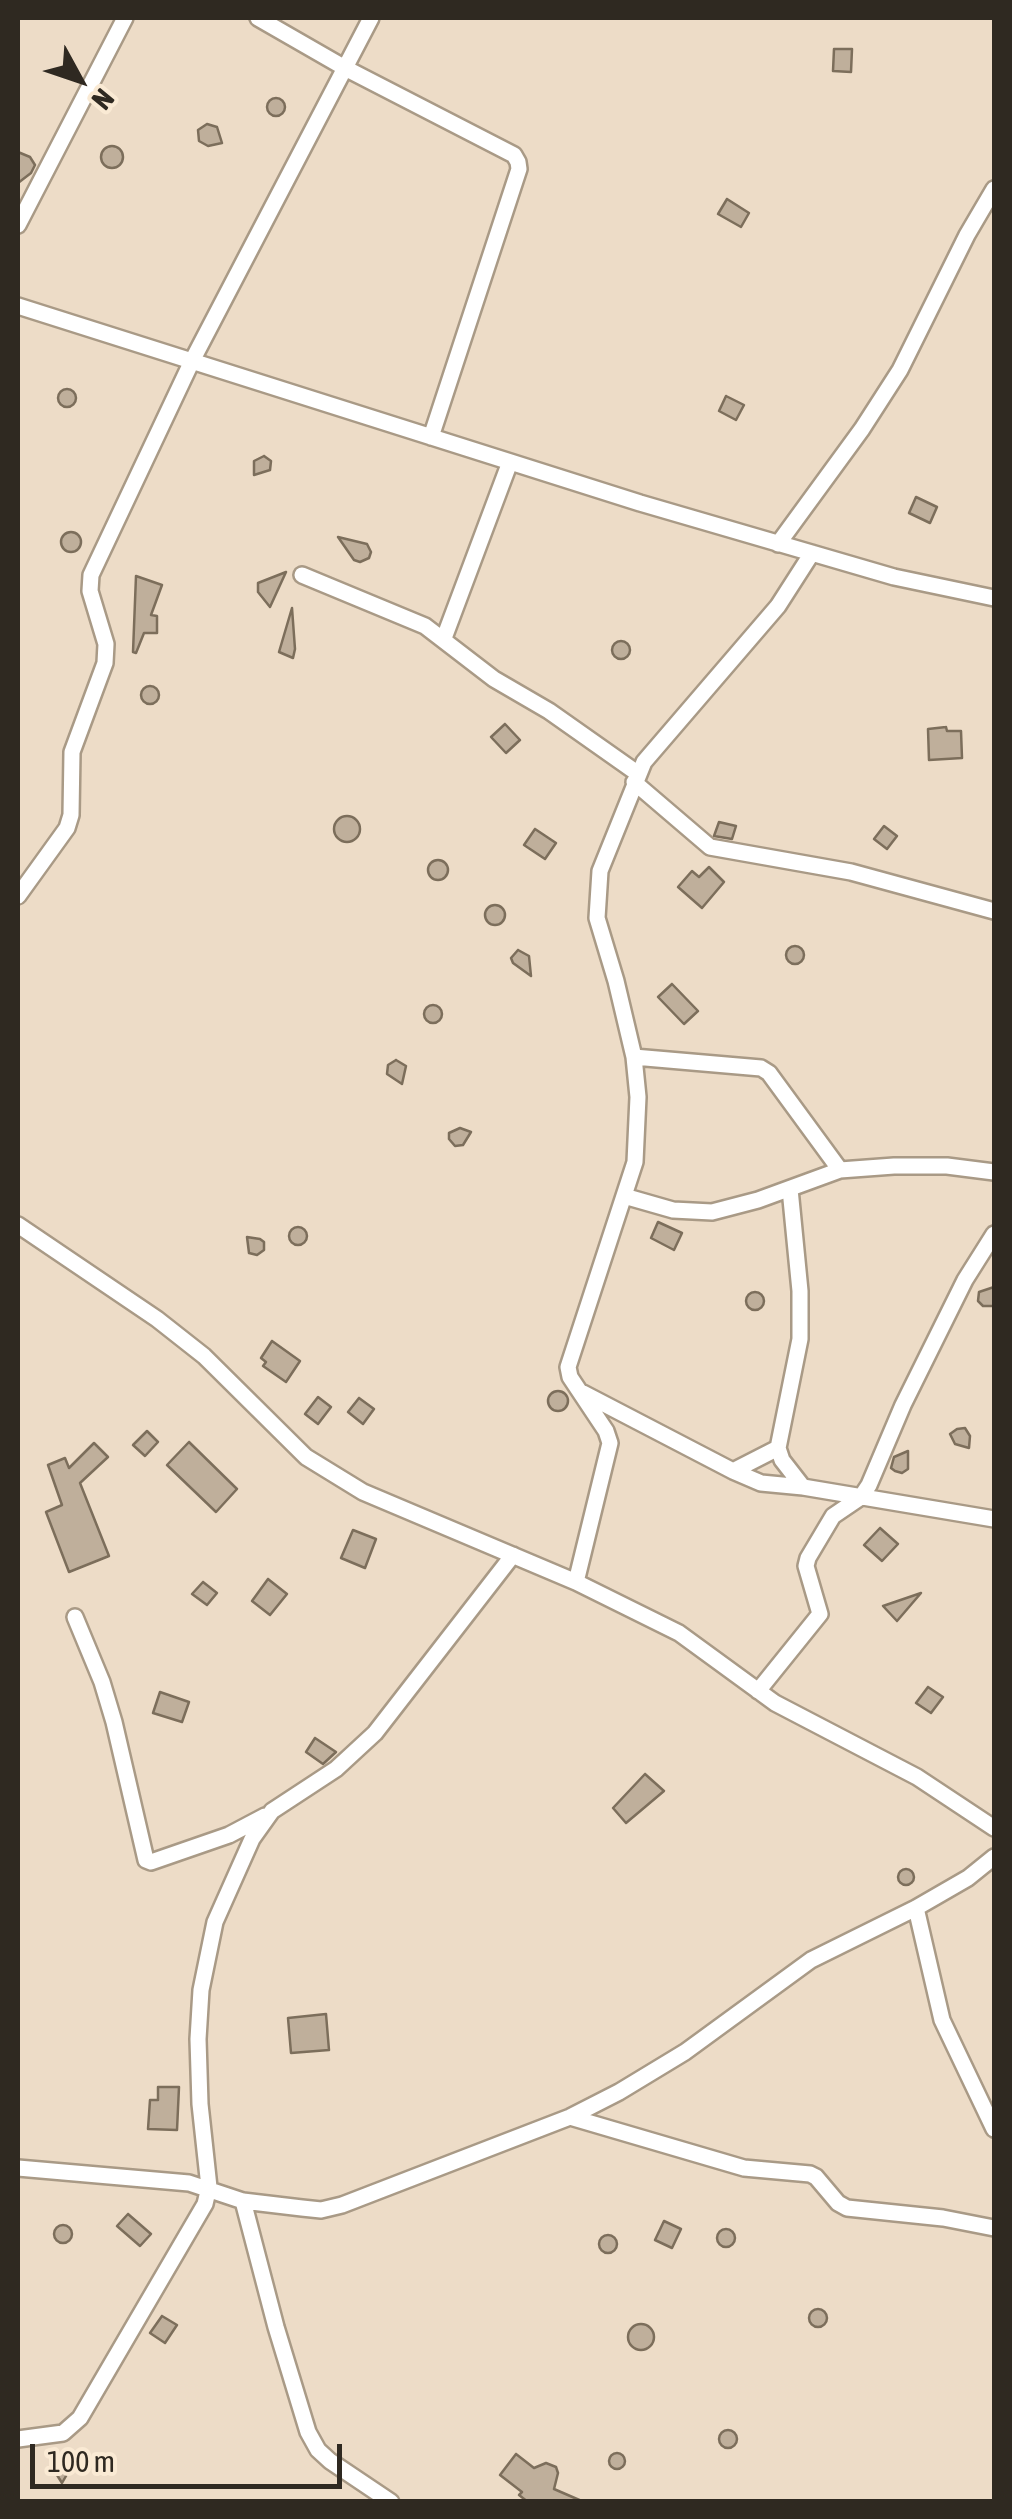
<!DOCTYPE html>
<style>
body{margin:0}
#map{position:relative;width:1012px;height:2519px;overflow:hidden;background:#eddcc7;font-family:"Asap Condensed",sans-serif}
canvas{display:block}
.frame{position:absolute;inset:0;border:20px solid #2f2921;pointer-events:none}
.north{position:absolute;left:30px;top:30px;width:100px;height:100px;-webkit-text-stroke:8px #faead4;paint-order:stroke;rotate:130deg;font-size:28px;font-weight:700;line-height:40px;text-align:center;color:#2f2921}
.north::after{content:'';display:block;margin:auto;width:35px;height:45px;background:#2f2921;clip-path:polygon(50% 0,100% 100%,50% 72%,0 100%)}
.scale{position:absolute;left:30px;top:2444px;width:312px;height:45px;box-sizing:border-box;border:5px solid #2f2921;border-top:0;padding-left:12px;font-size:30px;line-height:35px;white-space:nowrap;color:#2f2921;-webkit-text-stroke:8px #faead4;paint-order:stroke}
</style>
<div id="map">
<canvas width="1012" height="2519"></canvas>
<div class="frame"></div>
<div class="north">N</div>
<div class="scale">100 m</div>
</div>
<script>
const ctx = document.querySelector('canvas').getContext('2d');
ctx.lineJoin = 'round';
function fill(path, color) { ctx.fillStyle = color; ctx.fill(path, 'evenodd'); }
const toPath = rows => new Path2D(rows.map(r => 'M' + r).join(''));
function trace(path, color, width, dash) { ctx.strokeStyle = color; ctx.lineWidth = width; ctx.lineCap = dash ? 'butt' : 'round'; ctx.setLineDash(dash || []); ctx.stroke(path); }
const building = toPath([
 [834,49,852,49,851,72,833,71,834,49],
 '267 107a9 9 0 1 1 18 0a9 9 0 1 1-18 0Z',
 [207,124,217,127,222,143,208,146,199,141,198,130,207,124],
 '101 157a11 11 0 1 1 22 0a11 11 0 1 1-22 0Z',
 [18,152,30,157,35,165,31,173,18,183,18,152],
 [727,199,749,213,741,227,718,214,727,199],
 '58 398a9 9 0 1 1 18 0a9 9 0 1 1-18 0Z',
 [726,396,744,405,736,420,719,411,726,396],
 [264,456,271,461,270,470,254,475,254,461,264,456],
 [916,497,937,507,930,523,909,513,916,497],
 '61 542a10 10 0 1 1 20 0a10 10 0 1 1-20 0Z',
 [338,537,367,544,371,552,369,558,360,562,354,560,338,537],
 [286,572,270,607,258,592,258,583,286,572],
 [136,576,162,585,151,615,157,616,157,633,144,633,136,653,133,652,136,576],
 [292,608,295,649,293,658,279,652,292,608],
 '612 650a9 9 0 1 1 18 0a9 9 0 1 1-18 0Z',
 '141 695a9 9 0 1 1 18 0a9 9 0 1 1-18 0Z',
 [505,724,520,740,506,753,491,737,505,724],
 [946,727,947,731,961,731,962,758,929,760,928,729,946,727],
 '334 829a13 13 0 1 1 26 0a13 13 0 1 1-26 0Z',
 [719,822,736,826,732,839,714,836,719,822],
 [884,826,897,836,887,849,874,839,884,826],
 [535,829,556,843,545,859,524,845,535,829],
 '428 870a10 10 0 1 1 20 0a10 10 0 1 1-20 0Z',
 [709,867,724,882,702,908,678,887,692,871,699,877,709,867],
 '485 915a10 10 0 1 1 20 0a10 10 0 1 1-20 0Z',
 '786 955a9 9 0 1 1 18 0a9 9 0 1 1-18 0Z',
 [518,950,529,956,531,976,513,963,511,958,518,950],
 [672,984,698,1011,684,1024,658,997,672,984],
 '424 1014a9 9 0 1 1 18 0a9 9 0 1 1-18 0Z',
 [396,1060,406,1066,402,1084,387,1074,388,1065,396,1060],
 [460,1128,471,1132,463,1145,455,1146,449,1139,449,1133,460,1128],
 [658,1222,682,1233,674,1250,651,1238,658,1222],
 '289 1236a9 9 0 1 1 18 0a9 9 0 1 1-18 0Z',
 [247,1237,260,1239,264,1242,264,1250,257,1255,249,1253,247,1237],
 [994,1287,994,1306,983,1306,978,1301,979,1292,994,1287],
 '746 1301a9 9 0 1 1 18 0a9 9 0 1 1-18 0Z',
 [272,1341,300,1361,286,1382,263,1366,266,1362,261,1358,272,1341],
 '548 1401a10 10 0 1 1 20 0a10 10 0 1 1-20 0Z',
 [318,1397,331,1407,318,1424,305,1414,318,1397],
 [359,1398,374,1409,363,1424,348,1412,359,1398],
 [965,1428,970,1436,969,1448,955,1444,950,1434,957,1429,965,1428],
 [147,1431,158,1442,145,1456,133,1445,147,1431],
 [189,1442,237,1489,216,1512,167,1465,189,1442],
 [94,1443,108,1457,80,1483,109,1556,69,1572,46,1512,62,1505,48,1465,65,1458,69,1468,94,1443],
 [908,1451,908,1469,902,1473,895,1471,891,1468,894,1457,908,1451],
 [880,1528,898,1544,882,1561,864,1545,880,1528],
 [353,1530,376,1539,365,1568,341,1558,353,1530],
 [268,1579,287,1594,270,1615,252,1601,268,1579],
 [203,1582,217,1593,207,1605,192,1594,203,1582],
 [921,1593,897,1621,883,1606,921,1593],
 [928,1687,943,1697,931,1713,916,1703,928,1687],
 [160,1692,189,1702,182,1722,153,1713,160,1692],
 [315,1738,336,1752,323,1764,306,1752,315,1738],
 [645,1774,664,1791,626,1823,613,1808,645,1774],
 '898 1877a8 8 0 1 1 16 0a8 8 0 1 1-16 0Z',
 [326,2014,329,2050,291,2053,288,2018,326,2014],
 [158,2087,179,2087,177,2130,148,2129,150,2100,158,2100,158,2087],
 [128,2214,151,2234,140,2246,117,2226,128,2214],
 [664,2221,681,2229,672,2248,655,2240,664,2221],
 '54 2234a9 9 0 1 1 18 0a9 9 0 1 1-18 0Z',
 '717 2238a9 9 0 1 1 18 0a9 9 0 1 1-18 0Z',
 '599 2244a9 9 0 1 1 18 0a9 9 0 1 1-18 0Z',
 '809 2318a9 9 0 1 1 18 0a9 9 0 1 1-18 0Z',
 [162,2316,177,2325,165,2343,150,2333,162,2316],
 '628 2337a13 13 0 1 1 26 0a13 13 0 1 1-26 0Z',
 '719 2439a9 9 0 1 1 18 0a9 9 0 1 1-18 0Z',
 '609 2461a8 8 0 1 1 16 0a8 8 0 1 1-16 0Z',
 [516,2454,534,2468,546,2463,556,2467,558,2473,554,2489,584,2502,528,2502,519,2495,522,2492,500,2475,516,2454],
 [63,2457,70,2469,62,2483,52,2467,63,2457]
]);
fill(building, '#bfaf9b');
trace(building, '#7c6e5b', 2.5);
const street = toPath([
 [258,18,345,68,514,155,518,162,519,169,431,437],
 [18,225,125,18],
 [18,306,640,503,894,577,994,598],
 [778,544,862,429,900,370,967,235,994,189],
 [302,575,425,626,494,679,549,711,637,773],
 [444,638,510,462],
 [634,782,710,847,851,872,994,911],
 [18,896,67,828,71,815,72,752,105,663,106,644,90,591,91,575,192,361,371,18],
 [634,1057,761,1068,769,1073,840,1170],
 [790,1189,800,1291,800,1339,778,1448,782,1460,803,1487,994,1519],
 [624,1196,673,1210,712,1212,758,1200,840,1170,894,1166,947,1166,994,1172],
 [18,1225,157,1319,204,1356,306,1457,363,1492,576,1582,679,1633,775,1703,917,1777,994,1828],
 [583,1393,733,1471,761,1483,803,1487],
 [733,1471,778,1448],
 [576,1582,610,1443,606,1431,570,1377,568,1367,635,1162,638,1097,634,1057,616,981,597,918,600,871,644,762,778,606,812,553],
 [75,1617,102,1682,114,1722,146,1860,151,1862,229,1835,265,1816],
 [758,1691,820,1614,806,1566,808,1558,833,1516,861,1497,869,1485,903,1405,965,1280,994,1234],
 [916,1908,942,2020,994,2129],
 [570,2117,744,2168,810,2174,816,2177,838,2203,847,2208,943,2218,994,2228],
 [18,2168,189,2183,243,2201,302,2208,321,2210,342,2205,570,2117,619,2092,685,2052,811,1960,916,1908,968,1878,994,1857],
 [243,2201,276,2327,308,2432,318,2450,330,2461,391,2502],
 [18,2439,63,2433,80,2418,205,2204,209,2187,200,2104,198,2039,201,1990,215,1922,252,1839,272,1811,336,1769,375,1733,513,1555]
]);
trace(street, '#a99a86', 20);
trace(street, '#fff', 15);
</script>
